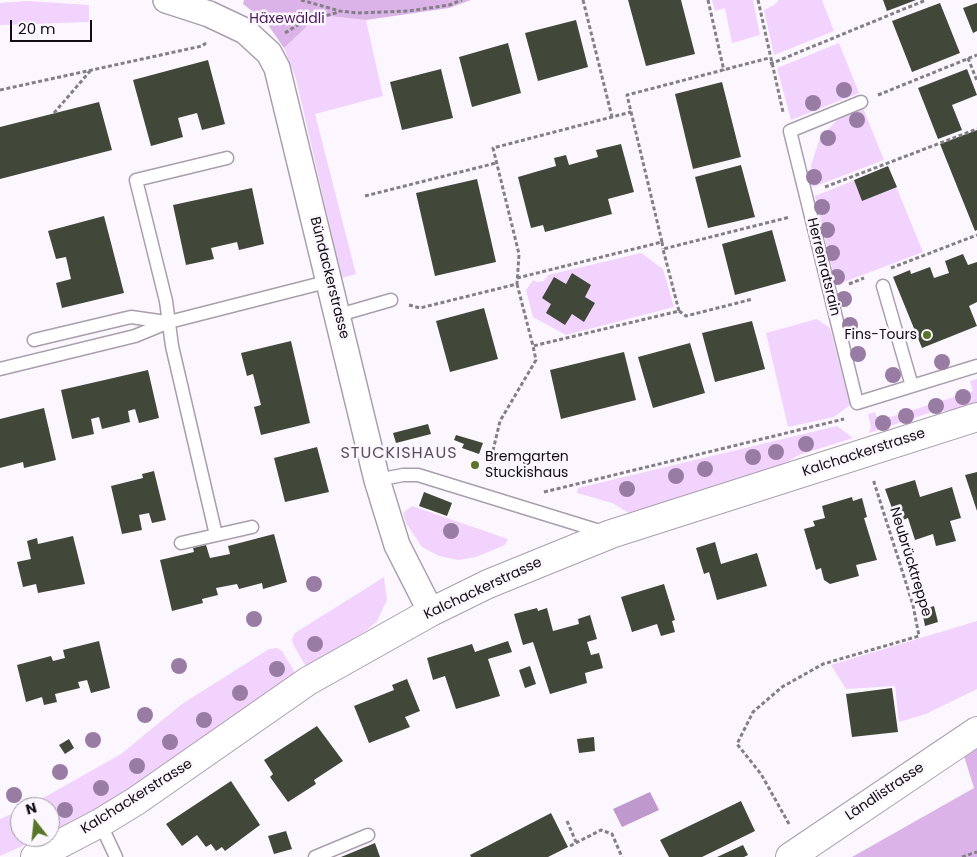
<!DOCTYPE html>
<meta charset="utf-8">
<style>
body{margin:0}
#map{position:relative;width:977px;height:857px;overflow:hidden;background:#fcf7fe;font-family:Poppins,sans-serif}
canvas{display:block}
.north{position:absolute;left:10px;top:797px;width:50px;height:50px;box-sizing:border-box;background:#fcf7fe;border:1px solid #9e99a0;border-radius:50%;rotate:344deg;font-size:14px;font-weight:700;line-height:20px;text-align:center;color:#110d12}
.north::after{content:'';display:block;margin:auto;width:18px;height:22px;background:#587529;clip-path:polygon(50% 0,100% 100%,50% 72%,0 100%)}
.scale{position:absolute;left:10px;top:20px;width:82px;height:22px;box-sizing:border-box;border:2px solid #110d12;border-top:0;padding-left:6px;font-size:15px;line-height:18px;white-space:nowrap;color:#110d12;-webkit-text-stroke:4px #fcf7fe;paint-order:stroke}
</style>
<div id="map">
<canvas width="977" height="857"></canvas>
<div class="north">N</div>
<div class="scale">20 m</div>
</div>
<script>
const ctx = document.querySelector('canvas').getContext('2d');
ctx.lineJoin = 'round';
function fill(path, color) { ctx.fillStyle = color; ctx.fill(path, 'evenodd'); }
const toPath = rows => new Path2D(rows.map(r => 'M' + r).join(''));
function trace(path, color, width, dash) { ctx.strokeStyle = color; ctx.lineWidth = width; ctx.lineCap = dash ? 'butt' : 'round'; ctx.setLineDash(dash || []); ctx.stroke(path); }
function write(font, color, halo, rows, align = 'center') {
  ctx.font = font + ' Poppins,sans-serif'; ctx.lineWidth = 5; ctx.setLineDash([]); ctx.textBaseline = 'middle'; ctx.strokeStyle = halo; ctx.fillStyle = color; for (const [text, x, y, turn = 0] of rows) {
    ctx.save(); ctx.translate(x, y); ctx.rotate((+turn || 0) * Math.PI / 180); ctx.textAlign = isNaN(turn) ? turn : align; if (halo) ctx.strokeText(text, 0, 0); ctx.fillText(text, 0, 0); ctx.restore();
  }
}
fill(toPath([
 [712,0,753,0,760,35,732,43,725,8,715,11],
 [779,0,822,0,834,31,774,55,764,10,774,5],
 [27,1,89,5,89,22,0,25,0,3],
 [319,15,366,20,383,96,315,114,356,274,342,278,296,79,284,48],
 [839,43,859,93,791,120,777,68],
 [863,108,884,160,813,187,811,165,820,138,837,120],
 [888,167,923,252,836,285,815,196],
 [641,253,663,269,674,307,566,335,533,317,526,290,533,280,537,282,544,281,548,275],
 [817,319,830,328,850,405,834,417,788,427,766,333],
 [977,379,977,404,958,410,932,412,869,433,871,427,868,414,875,412,878,421,973,391,970,381],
 [837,426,853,438,799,455,771,471,633,513,629,513,612,503,577,493,578,488],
 [412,506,508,539,505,545,476,557,458,560,439,556,422,547,406,523,403,513],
 [384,577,387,600,377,621,367,630,306,667,293,644,292,639,295,633],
 [977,621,977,689,926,714,899,722,895,686,846,689,831,665],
 [277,648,282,651,296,674,132,788,50,834,50,807,27,807,121,754,182,704,269,649],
 [20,810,20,837,43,837,0,856,0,819]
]), '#f2d3fd');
fill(toPath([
 [244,0,471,0,449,8,366,20,319,15,284,48,266,22,243,4],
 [977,747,977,857,852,857,974,788,964,756]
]), '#dbb3e9');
fill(toPath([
 [650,792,659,810,622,827,613,809]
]), '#bf98cd');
fill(toPath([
 [628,0,681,0,695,54,646,66],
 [883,0,916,0,887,11],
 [940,3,960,53,912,72,892,21],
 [977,3,977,31,973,33,963,8],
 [576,20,588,67,538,81,525,33],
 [508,43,521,93,472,107,459,57],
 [208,60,225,124,202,130,197,113,178,118,183,137,151,146,133,80],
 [441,69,453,118,402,130,390,82],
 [967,69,977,95,952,105,962,130,938,139,918,88],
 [722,82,741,157,693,169,675,94],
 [99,102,112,150,0,179,0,127],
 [977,130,977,230,975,231,940,144],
 [621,144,634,192,608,199,612,214,545,232,543,225,531,228,518,177,556,166,554,158,566,155,569,165,598,157,596,150],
 [741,165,755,217,708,228,695,177],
 [888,166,897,187,862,201,854,180],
 [477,179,496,262,435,276,416,193],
 [252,188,264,244,239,250,237,242,211,248,214,259,186,265,173,205],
 [104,216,124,293,62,308,56,283,71,279,66,257,56,259,48,231],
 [772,230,786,281,735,295,722,244],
 [963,254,968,265,977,262,977,302,969,306,977,326,922,348,893,277,910,270,911,274,930,267,934,278,949,273,945,261],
 [572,273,591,285,585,297,595,303,584,322,572,314,565,325,546,313,551,304,542,298,554,277,566,284],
 [484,308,498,359,450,372,436,321],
 [752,321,765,369,715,382,702,333],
 [291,341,310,423,261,435,254,407,261,405,253,374,247,376,241,353],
 [690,343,705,393,653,408,638,357],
 [624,352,636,400,561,419,550,370],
 [148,370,159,418,139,423,135,409,128,411,130,422,102,429,99,417,91,419,94,434,72,439,61,390],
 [44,408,56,460,24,468,23,462,0,468,0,419],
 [428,424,431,434,396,443,393,433],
 [456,435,483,443,479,454,462,448,464,444,454,440],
 [317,447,329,492,285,502,274,458],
 [154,471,166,520,152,523,149,513,139,515,142,530,122,534,111,486,143,478,142,474],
 [977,472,977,511,965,475],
 [915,480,920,497,952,487,961,518,950,521,956,541,936,546,933,534,915,540,908,518,897,522,885,489],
 [424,492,452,503,447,516,419,506],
 [852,497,853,501,862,498,867,517,864,518,877,560,856,565,859,576,830,584,824,580,821,568,816,570,804,529,815,526,813,521,825,518,822,506],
 [274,534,287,582,263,589,262,583,239,589,237,584,216,588,218,595,202,599,203,603,172,611,160,560,194,552,193,548,206,545,210,558,230,554,228,546],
 [73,536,85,584,38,593,36,584,23,587,17,562,31,559,27,541,37,538,38,544],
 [715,542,721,564,757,553,767,586,717,600,709,572,704,574,696,548],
 [664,584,675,620,672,621,675,632,661,636,657,624,632,632,621,597],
 [934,606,938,622,925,626,922,610],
 [537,608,538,611,547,608,553,631,579,624,578,619,590,615,597,639,587,642,591,655,599,653,603,668,585,673,587,683,550,694,533,642,523,645,514,614],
 [99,641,110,688,91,693,87,680,78,682,80,688,55,694,57,702,44,705,42,697,26,702,17,665,51,656,53,661,65,658,63,650],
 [508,641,512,652,488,659,500,696,456,709,445,676,433,680,427,658,472,644,475,652],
 [530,666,536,684,525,688,519,670],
 [407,679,420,711,405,717,410,727,369,743,354,706,394,690,392,685],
 [892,688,898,732,852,737,846,694],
 [317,726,343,761,314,780,316,784,288,802,270,777,273,774,264,760],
 [594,737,595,751,579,753,577,739],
 [69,739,74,748,65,754,59,745],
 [231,781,260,825,225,851,222,847,216,851,211,844,206,847,197,835,182,846,166,824],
 [741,801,755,831,702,857,669,857,660,840],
 [551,813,568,847,548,857,471,857,470,855],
 [286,831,292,849,274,854,268,836],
 [375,843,380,857,341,857],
 [743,845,748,855,744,857,717,857]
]), '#41483a');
const lane = toPath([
 [861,102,790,131,857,403,977,366],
 [883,286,912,386],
 [339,315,391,300],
 [34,340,131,317,166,322],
 [0,369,135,336,169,322,330,281],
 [377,480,403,475,418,475,606,533],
 [216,535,172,346,166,301,136,180,227,158],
 [181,543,252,527],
 [100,823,116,857],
 [315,857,368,835]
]);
const street = toPath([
 [166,0,209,14,245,31,269,53,277,68,377,480,397,545,431,612]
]);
const secondary = toPath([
 [35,857,100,823,136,801,308,681,431,612,488,584,611,534,977,417],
 [790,857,977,731]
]);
trace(lane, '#a99ead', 15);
trace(street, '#a99ead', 28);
trace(secondary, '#a99ead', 30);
trace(toPath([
 [301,0,340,11,357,13,409,11,449,5,462,0],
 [583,0,612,117],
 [708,0,724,71],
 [758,0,783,112],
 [285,33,301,23,339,12],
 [968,58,977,81],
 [770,64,926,0],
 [0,90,202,46,206,43],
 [878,95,977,55],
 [54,113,91,70],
 [825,187,977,129],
 [365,196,496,163],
 [662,242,627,95,769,58],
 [891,268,977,235],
 [517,278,662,242,663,249],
 [517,284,533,346,679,311,663,249,790,217],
 [849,284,864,278],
 [409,305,420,308,517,284,519,254,493,148,631,112],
 [679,311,686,316,753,299],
 [487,476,500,421,536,360,533,346],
 [544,492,844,419],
 [567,821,576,842],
 [789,824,761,774,737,744,753,712,782,687,823,664,919,636,913,605,873,479],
 [570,846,601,830,612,834,622,857],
 [962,857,977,852]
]), '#847f85', 3, [4, 2.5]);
trace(lane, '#fff', 12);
trace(street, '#fff', 25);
trace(secondary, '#fff', 28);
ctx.fillStyle = '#997ca3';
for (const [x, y] of [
 [844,90],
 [813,103],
 [857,120],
 [828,138],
 [814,177],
 [822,207],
 [827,230],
 [832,253],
 [837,277],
 [844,299],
 [850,325],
 [858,354],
 [942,362],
 [893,375],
 [963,397],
 [936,406],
 [906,416],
 [883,423],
 [806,444],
 [776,452],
 [753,457],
 [705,469],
 [676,476],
 [627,489],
 [451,531],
 [314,584],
 [254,619],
 [315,644],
 [179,666],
 [277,669],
 [240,693],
 [145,715],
 [204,720],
 [93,740],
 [170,742],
 [137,766],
 [60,772],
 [101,788],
 [14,795],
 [65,810]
]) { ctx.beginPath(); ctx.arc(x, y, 8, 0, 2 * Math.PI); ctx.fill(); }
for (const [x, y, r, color] of [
 [927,335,5,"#587529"],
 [475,465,5,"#587529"]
]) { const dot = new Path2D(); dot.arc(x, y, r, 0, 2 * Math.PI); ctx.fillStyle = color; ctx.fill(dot); trace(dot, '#fcf7fe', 2); }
write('14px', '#481858', '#fcf7fe', [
 ["Häxewäldli",287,19]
]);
write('14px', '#110d12', '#fcf7fe', [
 ["Herrenratsrain",823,267,76],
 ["Bündackerstrasse",329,278,76],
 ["Kalchackerstrasse",864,453,-18],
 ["Neubrücktreppe",910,562,73],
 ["Kalchackerstrasse",483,589,-25],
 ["Ländlistrasse",885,792,-34],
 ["Kalchackerstrasse",137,797,-32]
]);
write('14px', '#110d12', '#fcf7fe', [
 ["Fins-Tours",917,335],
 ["Bremgarten",485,457,"left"],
 ["Stuckishaus",485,473,"left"]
], 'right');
ctx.letterSpacing = '1px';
write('16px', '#594f5d', '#fcf7fe', [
 ["STUCKISHAUS",399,454]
]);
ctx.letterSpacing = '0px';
</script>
